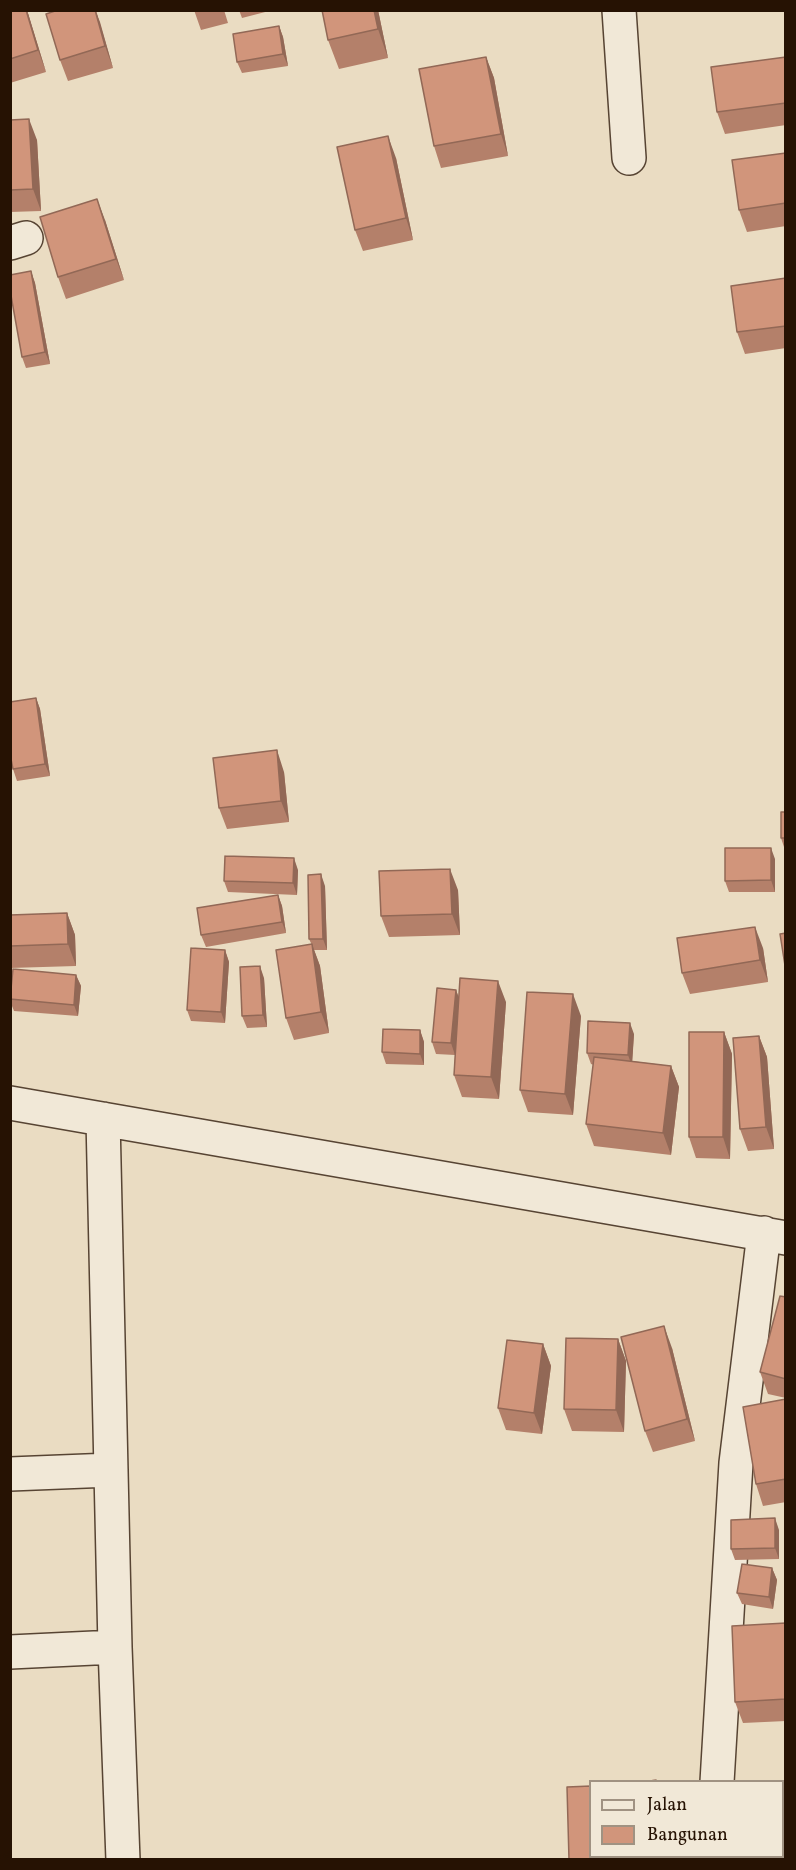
<!DOCTYPE html>
<style>
body{margin:0}
#map{position:relative;width:796px;height:1870px;overflow:hidden;background:#eadcc2;font-family:Vollkorn,serif}
canvas{display:block}
.frame{position:absolute;inset:0;border:12px solid #261203;pointer-events:none}
.legend{position:absolute;left:589px;top:1780px;width:195px;height:78px;box-sizing:border-box;background:#f1e8d7;border:2px solid #a09282;margin:0;padding:8px 10px;list-style:none;font-size:18px;color:#261203}
.legend li{display:flex;align-items:center;gap:12px;height:30px}
.legend b{width:30px;border:2px solid #a09282}
</style>
<div id="map">
<canvas width="796" height="1870"></canvas>
<div class="frame"></div>
<ul class="legend">
<li><b style="height:8px;background:#f1e8d7"></b>Jalan</li>
<li><b style="height:16px;background:#d1957b"></b>Bangunan</li>
</ul>
</div>
<script>
const ctx = document.querySelector('canvas').getContext('2d');
ctx.lineJoin = 'round';
const toPath = rows => new Path2D(rows.map(r => 'M' + r).join(''));
function trace(path, color, width, dash) { ctx.strokeStyle = color; ctx.lineWidth = width; ctx.lineCap = dash ? 'butt' : 'round'; ctx.setLineDash(dash || []); ctx.stroke(path); }
function fill(path, color) { ctx.fillStyle = color; ctx.fill(path, 'evenodd'); }
const minor = toPath([
 [619,10,629,158],
 [10,243,26,238],
 [10,1103,786,1238],
 [103,1119,115,1647,123,1860],
 [10,1474,111,1470],
 [10,1652,115,1647],
 [717,1782,736,1463,764,1233],
 [712,1860,713,1856]
]);
trace(minor, '#574433', 36);
trace(minor, '#f1e8d7', 33);
fill(toPath([
 [10,10,27,10,46,72,10,83],
 [58,10,96,10,113,68,68,81,60,60],
 [194,10,224,10,228,23,201,30],
 [239,10,273,10,242,18],
 [378,10,388,58,339,69,328,40],
 [279,26,283,37,288,66,242,73,237,62],
 [486,57,494,78,508,156,441,168,434,146],
 [786,57,786,125,725,134,717,112],
 [10,120,37,140,41,211,10,212],
 [786,153,786,226,747,232,739,210],
 [396,158,413,240,363,251,355,230],
 [105,220,124,280,66,299,58,277],
 [31,271,35,283,50,364,26,368,22,357],
 [786,278,786,348,745,354,737,332],
 [36,698,40,709,50,776,17,781,13,769],
 [284,772,289,822,227,829,219,808],
 [786,812,786,850,785,850,781,838],
 [775,859,775,892,729,892,725,881],
 [298,870,297,895,228,892,224,881],
 [325,886,327,950,314,950,320,966,329,1033,294,1040,286,1018,312,945,309,939],
 [458,890,460,935,389,937,381,916],
 [278,895,282,906,286,933,206,947,201,935],
 [67,913,75,935,76,966,10,968,10,915],
 [763,948,768,982,690,994,682,973],
 [225,950,229,962,225,1023,191,1021,187,1010],
 [76,975,81,986,78,1016,14,1011,10,1001,10,995],
 [264,978,267,1027,247,1028,242,1016],
 [456,990,459,998,506,1002,499,1099,462,1097,454,1075,455,1055,436,1054,432,1042],
 [581,1016,573,1115,528,1112,520,1090],
 [420,1030,424,1042,424,1065,386,1064,382,1052],
 [724,1032,732,1054,730,1159,696,1158,689,1137],
 [634,1034,632,1061,671,1066,679,1087,671,1155,594,1146,586,1124,594,1065,591,1064,587,1053],
 [759,1036,767,1057,774,1149,748,1151,740,1129],
 [786,1297,786,1398,768,1394,760,1372],
 [618,1339,626,1361,624,1432,572,1431,564,1409],
 [543,1344,551,1366,542,1434,506,1430,498,1408],
 [672,1348,695,1441,653,1452,645,1431],
 [786,1399,786,1502,763,1506,756,1484],
 [779,1530,779,1559,735,1560,731,1549],
 [772,1568,777,1580,773,1609,742,1604,737,1593],
 [786,1623,786,1721,743,1723,735,1702],
 [783,1794,786,1794,786,1857,761,1860,730,1860,729,1857,783,1857],
 [629,1857,673,1857,674,1860,630,1860]
]), '#b4806a');
fill(toPath([
 [26,10,27,10,46,72,38,50],
 [95,10,100,22,113,68,105,46],
 [374,10,378,10,388,58,378,29],
 [279,26,283,37,288,66,283,54],
 [486,57,494,78,508,156,501,134],
 [29,119,37,140,41,211,33,189],
 [388,136,396,158,413,240,406,218],
 [97,199,105,220,124,280,116,259],
 [31,271,35,283,50,364,45,352],
 [36,698,40,709,50,776,45,764],
 [277,750,284,772,289,822,281,801],
 [771,848,775,859,775,892,771,880],
 [294,858,298,870,297,895,293,883],
 [450,869,458,890,460,935,452,914],
 [321,874,325,886,327,950,323,939],
 [278,895,282,906,286,933,282,922],
 [67,913,75,935,76,966,68,944],
 [755,927,763,948,768,982,760,960],
 [312,944,320,966,329,1033,321,1012],
 [225,950,229,962,225,1023,221,1012],
 [260,966,264,978,267,1027,263,1015],
 [76,975,81,986,78,1016,74,1005],
 [498,981,506,1002,499,1099,491,1077],
 [456,990,460,1001,455,1055,451,1043],
 [573,994,581,1016,573,1115,565,1094],
 [630,1023,634,1034,632,1066,628,1055],
 [420,1030,424,1042,424,1065,420,1054],
 [724,1032,732,1054,730,1159,723,1137],
 [759,1036,767,1057,774,1149,766,1127],
 [671,1066,679,1087,671,1155,663,1133],
 [664,1326,672,1348,695,1441,687,1419],
 [618,1339,626,1361,624,1432,616,1410],
 [543,1344,551,1366,542,1434,534,1413],
 [775,1518,779,1530,779,1559,775,1548],
 [772,1568,777,1580,773,1609,769,1597],
 [605,1857,613,1857,613,1860,606,1860]
]), '#926856');
const building = toPath([
 [10,10,26,10,38,50,10,59,10,10],
 [58,10,95,10,105,46,60,60,46,14,58,10],
 [322,10,374,10,378,29,328,40,322,10],
 [279,26,283,54,237,62,233,34,279,26],
 [486,57,501,134,434,146,419,69,486,57],
 [786,57,786,103,717,112,711,67,786,57],
 [29,119,33,189,10,190,10,120,29,119],
 [388,136,406,218,355,230,337,147,388,136],
 [786,153,786,203,739,210,732,160,786,153],
 [97,199,116,259,58,277,40,217,97,199],
 [31,271,45,352,22,357,10,290,10,275,31,271],
 [786,278,786,326,737,332,731,286,786,278],
 [36,698,45,764,13,769,10,754,10,702,36,698],
 [277,750,281,801,219,808,213,758,277,750],
 [781,812,786,812,786,838,781,838,781,812],
 [725,848,771,848,771,880,725,881,725,848],
 [225,856,294,858,293,883,224,881,225,856],
 [450,869,452,914,381,916,379,871,450,869],
 [321,874,323,939,309,939,308,875,321,874],
 [278,895,282,922,201,935,197,908,278,895],
 [67,913,68,944,10,946,10,915,67,913],
 [755,927,760,960,682,973,677,938,755,927],
 [786,933,786,972,780,934,786,933],
 [312,944,321,1012,286,1018,276,950,312,944],
 [191,948,225,950,221,1012,187,1010,191,948],
 [260,966,263,1015,242,1016,240,967,260,966],
 [13,969,76,975,74,1005,10,999,13,969],
 [460,978,498,981,491,1077,454,1075,460,978],
 [437,988,456,990,451,1043,432,1042,437,988],
 [527,992,573,994,565,1094,520,1090,527,992],
 [588,1021,630,1023,628,1055,587,1053,588,1021],
 [383,1029,420,1030,420,1054,382,1052,383,1029],
 [689,1032,724,1032,723,1137,689,1137,689,1032],
 [759,1036,766,1127,740,1129,733,1038,759,1036],
 [594,1057,671,1066,663,1133,586,1124,594,1057],
 [780,1296,786,1297,786,1379,760,1372,780,1296],
 [664,1326,687,1419,645,1431,621,1337,664,1326],
 [566,1338,618,1339,616,1410,564,1409,566,1338],
 [507,1340,543,1344,534,1413,498,1408,507,1340],
 [786,1399,786,1479,756,1484,743,1407,786,1399],
 [775,1518,775,1548,731,1549,731,1520,775,1518],
 [742,1564,772,1568,769,1597,737,1593,742,1564],
 [786,1623,786,1699,735,1702,732,1626,786,1623],
 [656,1780,657,1782,644,1782,656,1780],
 [591,1786,591,1857,605,1857,606,1860,569,1860,567,1787,591,1786],
 [783,1794,786,1794,786,1834,783,1835,783,1794],
 [629,1857,641,1857,629,1859,629,1857]
]);
fill(building, '#d1957b');
trace(building, '#926856', 1.5);
</script>
